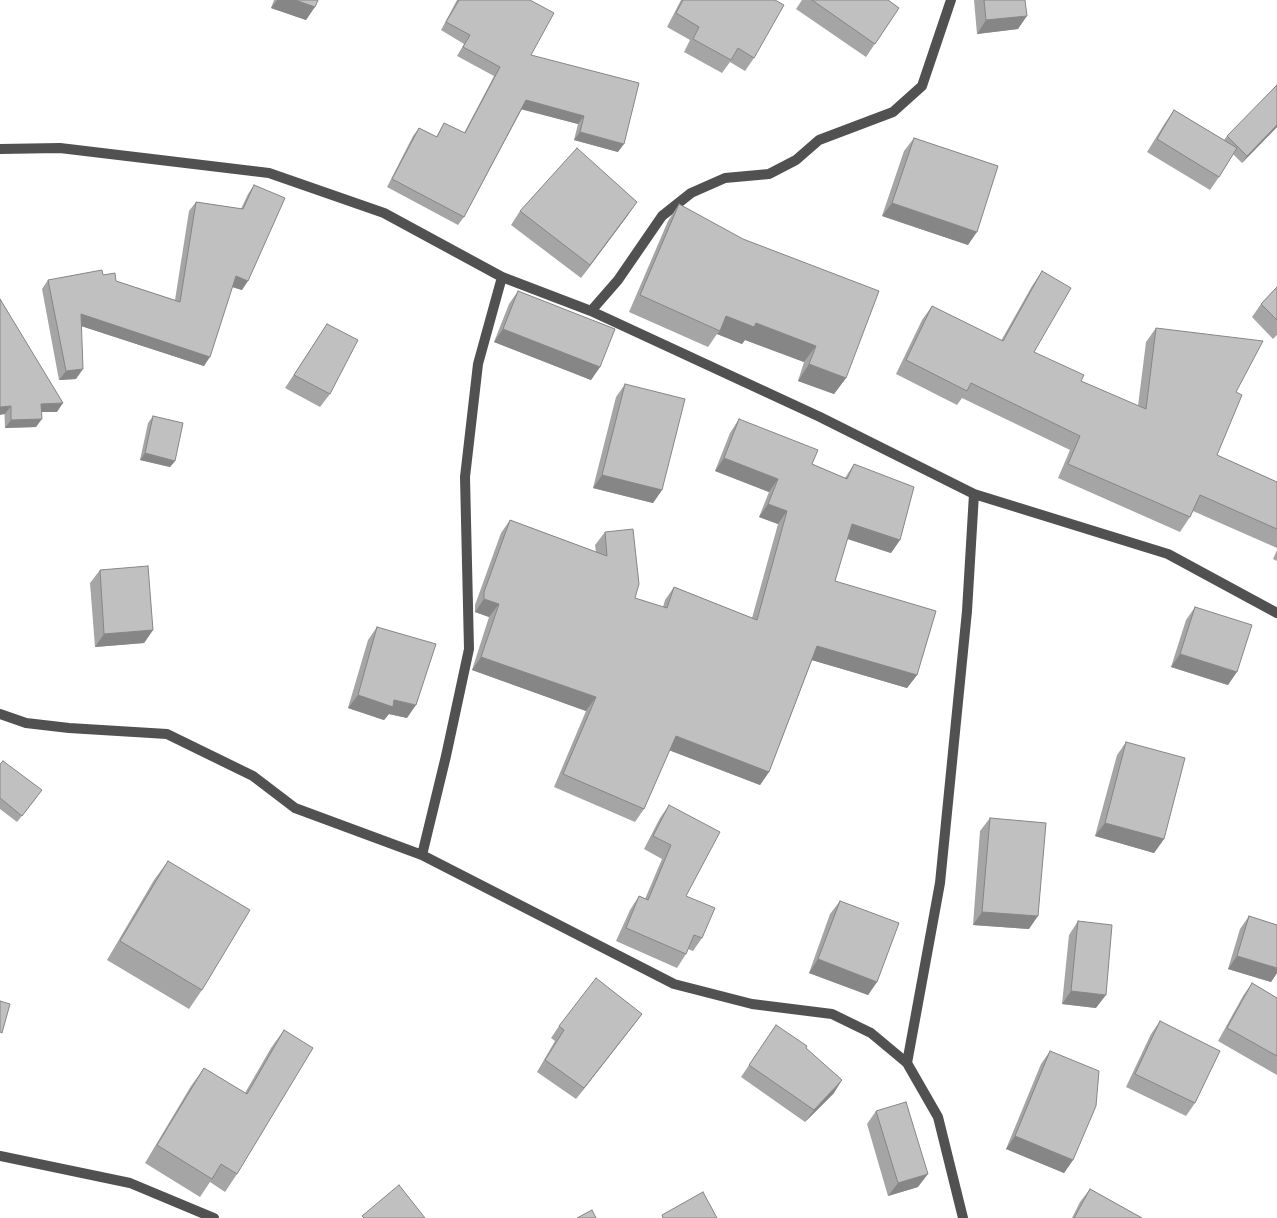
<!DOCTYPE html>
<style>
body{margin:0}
canvas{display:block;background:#fff}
</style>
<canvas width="1277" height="1218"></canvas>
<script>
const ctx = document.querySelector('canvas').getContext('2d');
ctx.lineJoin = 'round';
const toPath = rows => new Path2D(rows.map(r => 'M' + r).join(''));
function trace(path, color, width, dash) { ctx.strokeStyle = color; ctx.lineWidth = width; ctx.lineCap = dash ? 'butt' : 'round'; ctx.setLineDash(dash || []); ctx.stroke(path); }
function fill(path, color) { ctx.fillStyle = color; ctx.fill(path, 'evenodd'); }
trace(toPath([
 [0,149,60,148,269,173,384,213,502,277,591,311,820,417,974,494,1168,554,1277,613],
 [591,311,618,280,662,216,691,193,725,178,769,174,796,160,819,140,893,112,922,86,951,0],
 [0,714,26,723,69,728,167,734,253,776,295,808,422,855,674,984,752,1004,832,1014,871,1033,907,1063,938,1117,963,1218],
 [422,855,446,756,469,649,465,477,478,364,502,277],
 [907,1063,940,883,967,611,974,494],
 [0,1156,130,1183,214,1218]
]), '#515151', 10);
fill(toPath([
 [274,0,318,0,306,20,271,8],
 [457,0,530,0,531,55,618,152,574,140,578,124,522,109,464,217,458,225,387,187,413,136,419,128,436,137,444,123,464,133,494,76,457,56,464,44,441,30],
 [681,0,775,0,754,58,745,71,730,62,722,73,684,52,690,40,667,27],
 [802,0,888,0,899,8,866,57,796,9],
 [974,0,1025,0,1018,29,977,34],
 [1174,110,1224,140,1227,136,1277,127,1242,163,1233,154,1219,177,1210,190,1147,152,1165,123],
 [914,138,968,245,882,216,904,151],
 [254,185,242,290,232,287,204,366,81,326,76,379,59,380,42,289,48,280,103,275,116,281,175,300,189,211,196,202,241,209,248,194],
 [679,204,846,378,834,394,798,381,804,362,745,340,742,344,717,334,708,347,629,312,668,221],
 [520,211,628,215,581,278,511,225],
 [1042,271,1034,352,1081,381,1138,406,1146,342,1156,328,1236,392,1217,455,1277,482,1277,548,1193,511,1190,517,1180,532,1058,478,1070,450,962,398,957,405,896,374,922,320,932,306,1001,341,1032,286],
 [1277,287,1277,335,1273,339,1252,317,1261,304],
 [518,291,600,367,591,380,494,342,509,304],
 [0,299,57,412,41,412,36,427,5,428],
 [327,324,330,394,320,407,285,388],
 [625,384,662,490,653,503,593,488,616,397],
 [153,416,175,461,170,467,140,460,148,423],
 [739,419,812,464,845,478,854,464,900,540,891,553,847,539,835,581,917,675,907,688,812,660,769,772,760,785,669,750,644,809,635,822,554,787,586,711,472,670,489,617,475,612,475,605,501,533,510,520,596,552,595,545,605,532,635,598,663,607,665,600,674,587,752,618,778,524,759,517,769,492,715,471,730,433],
 [1277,550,1277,561,1273,559],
 [100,570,153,630,144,643,95,647,90,583],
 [1195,607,1228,685,1171,667,1186,620],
 [377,627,407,718,389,714,384,720,348,708,368,640],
 [1126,742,1164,839,1154,853,1095,836,1117,755],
 [0,764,37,797,17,822,0,809],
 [669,805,686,896,702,938,693,951,688,949,686,954,677,968,616,941,630,910,639,896,645,899,662,859,644,849,660,818],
 [990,818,1029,929,973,925,980,831],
 [168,861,202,990,189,1009,107,960,154,880],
 [840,901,877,982,868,995,809,973,830,914],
 [1249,916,1277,925,1277,973,1271,982,1228,969,1240,929],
 [1078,921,1096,1008,1062,1004,1069,935],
 [1252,983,1277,998,1277,1075,1218,1041,1243,996],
 [642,1014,576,1099,537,1072,555,1041,551,1038,559,1026],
 [1160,1021,1195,1103,1186,1116,1126,1087,1151,1034],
 [776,1025,806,1048,834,1093,805,1122,741,1077],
 [284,1030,237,1174,225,1192,210,1182,200,1197,145,1163,191,1086,204,1068,245,1093,271,1048],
 [1050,1051,1073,1160,1064,1173,1006,1149,1041,1064],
 [876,1111,918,1187,888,1196,867,1124],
 [1090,1189,1142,1218,1072,1218,1080,1202]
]), '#a5a5a5');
fill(toPath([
 [277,0,295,0,315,7,306,20,271,8],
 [1027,16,1018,29,977,34,986,20],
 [526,100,584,116,578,124,520,109],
 [1277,125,1277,127,1242,163,1247,156],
 [580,132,624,144,618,152,574,140],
 [637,202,628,215,581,278,590,265],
 [892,203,977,232,968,245,882,216],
 [236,276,248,281,242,290,229,286],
 [81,314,210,357,204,366,75,324],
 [726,316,756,323,816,346,804,362,745,340,742,344,717,334,720,331],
 [503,329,600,367,591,380,494,342],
 [809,364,846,378,834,394,798,381],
 [83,369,76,379,59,380,66,371],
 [63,403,57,412,35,412,41,404],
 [11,406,5,414,0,415,0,407],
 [42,419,36,427,5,428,11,420],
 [145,453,175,461,170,467,140,460],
 [724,458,778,479,769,492,715,471],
 [602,475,662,490,653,503,593,488],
 [768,504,787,511,778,524,759,517],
 [852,524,900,540,891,553,842,537],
 [484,599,499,604,489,617,475,612],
 [153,630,144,643,95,647,104,634],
 [817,646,917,675,907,688,808,659],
 [1180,654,1237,672,1228,685,1171,667],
 [481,657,596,697,586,711,472,670],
 [358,695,394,700,416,705,407,718,389,714,384,720,348,708],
 [676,736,769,772,760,785,666,749],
 [1105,823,1164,839,1154,853,1095,836],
 [982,912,1038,916,1029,929,973,925],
 [1237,956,1277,968,1277,973,1271,982,1228,969],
 [818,959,877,982,868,995,809,973],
 [1071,991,1106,995,1096,1008,1062,1004],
 [642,1014,633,1026,576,1099,584,1088],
 [842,1080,834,1093,805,1122,814,1110],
 [1015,1136,1073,1160,1064,1173,1006,1149],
 [928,1174,918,1187,888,1196,898,1183]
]), '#868686');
const building = toPath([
 [295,0,318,0,315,7,295,0],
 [459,0,530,0,554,13,531,55,639,83,624,144,580,132,584,116,526,100,464,217,392,179,419,128,437,137,444,123,465,133,500,67,463,47,470,35,446,22,459,0],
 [683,0,775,0,784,5,754,58,738,48,731,60,693,39,699,27,676,13,683,0],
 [812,0,888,0,899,8,875,44,812,0],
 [984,0,1025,0,1027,16,986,20,984,0],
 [1277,85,1277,125,1247,156,1227,136,1277,85],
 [1174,110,1237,148,1219,177,1157,139,1174,110],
 [914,138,998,166,977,232,892,203,914,138],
 [577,148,637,202,590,265,520,211,577,148],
 [254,185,285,198,248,281,236,276,210,357,81,314,83,369,66,371,48,280,102,270,103,275,115,273,116,281,180,302,196,202,243,209,254,185],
 [679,204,743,239,879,291,846,378,809,364,816,346,756,323,754,327,726,316,720,331,640,295,679,204],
 [1042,271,1071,288,1034,352,1084,375,1081,381,1146,409,1156,328,1263,341,1236,392,1242,395,1217,455,1277,482,1277,529,1200,495,1190,517,1068,464,1080,436,971,383,967,391,906,360,932,306,1003,341,1042,271],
 [1277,287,1277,320,1261,304,1277,287],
 [518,291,615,329,600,367,503,329,518,291],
 [0,299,63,403,41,404,42,419,11,420,11,406,0,407,0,299],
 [327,324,358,340,330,394,294,375,327,324],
 [625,384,685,399,662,490,602,475,625,384],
 [153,416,183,423,175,461,145,453,153,416],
 [739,419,818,450,812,464,847,479,854,464,914,487,900,540,852,524,835,581,936,611,917,675,817,646,769,772,676,736,644,809,563,774,596,697,481,657,499,604,484,599,484,592,510,520,607,556,605,532,633,529,639,584,635,598,667,608,674,587,757,620,787,511,768,504,778,479,724,458,739,419],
 [148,566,153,630,104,634,100,570,148,566],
 [1195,607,1252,625,1237,672,1180,654,1195,607],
 [377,627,436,644,416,705,394,700,393,707,358,695,377,627],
 [1126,742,1185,758,1164,839,1105,823,1126,742],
 [3,761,42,790,22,816,0,798,0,764,3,761],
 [669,805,720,832,686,896,715,908,702,938,694,935,686,954,626,928,639,896,648,900,671,845,653,836,669,805],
 [990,818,1046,823,1038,916,982,912,990,818],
 [168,861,250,910,202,990,120,941,168,861],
 [840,901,899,923,877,982,818,959,840,901],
 [1249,916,1277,925,1277,968,1237,956,1249,916],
 [1078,921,1112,925,1106,995,1071,991,1078,921],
 [596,978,642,1014,584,1088,545,1060,564,1030,559,1026,596,978],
 [1252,983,1277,998,1277,1056,1227,1028,1252,983],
 [0,1001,10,1004,2,1033,0,1032,0,1001],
 [1160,1021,1220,1051,1195,1103,1135,1074,1160,1021],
 [776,1025,807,1046,806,1048,842,1080,814,1110,749,1065,776,1025],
 [284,1030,313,1048,237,1174,221,1164,212,1179,157,1145,204,1068,247,1094,284,1030],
 [1050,1051,1099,1071,1096,1106,1073,1160,1015,1136,1050,1051],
 [906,1102,928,1174,898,1183,876,1111,906,1102],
 [399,1185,425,1218,364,1218,362,1216,399,1185],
 [1090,1189,1142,1218,1074,1218,1090,1189],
 [703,1192,717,1218,663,1218,662,1215,703,1192],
 [592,1210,596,1218,577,1218,592,1210]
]);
fill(building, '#c0c0c0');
trace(building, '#868686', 1);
</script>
